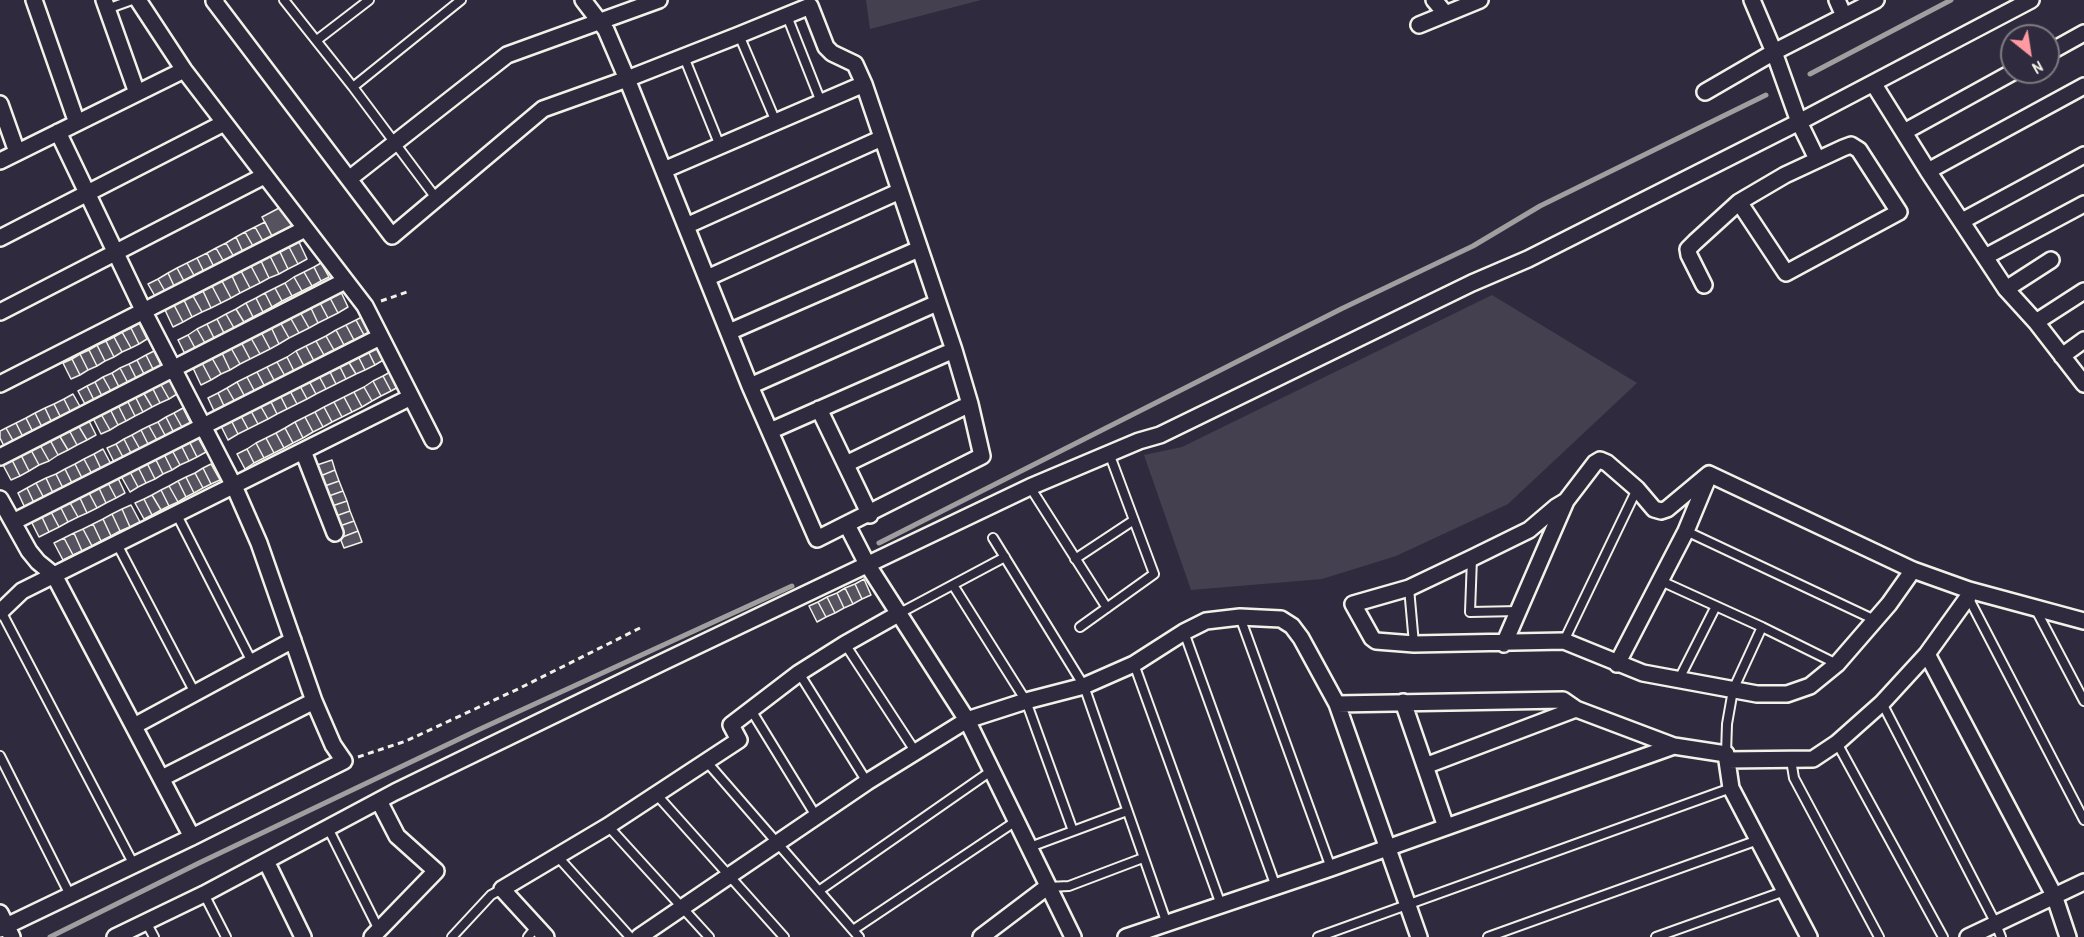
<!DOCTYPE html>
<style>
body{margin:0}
#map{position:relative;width:2084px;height:937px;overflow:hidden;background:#2f2a3d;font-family:"Patrick Hand",sans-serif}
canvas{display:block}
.north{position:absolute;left:2000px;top:24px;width:60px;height:60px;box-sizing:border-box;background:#2f2a3d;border:2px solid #7e7a81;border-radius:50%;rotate:150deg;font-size:16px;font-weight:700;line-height:24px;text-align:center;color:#f4f1e8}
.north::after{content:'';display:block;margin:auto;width:21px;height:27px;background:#ff9aa2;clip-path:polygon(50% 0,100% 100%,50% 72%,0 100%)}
</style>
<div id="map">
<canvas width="2084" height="937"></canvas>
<div class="north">N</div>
</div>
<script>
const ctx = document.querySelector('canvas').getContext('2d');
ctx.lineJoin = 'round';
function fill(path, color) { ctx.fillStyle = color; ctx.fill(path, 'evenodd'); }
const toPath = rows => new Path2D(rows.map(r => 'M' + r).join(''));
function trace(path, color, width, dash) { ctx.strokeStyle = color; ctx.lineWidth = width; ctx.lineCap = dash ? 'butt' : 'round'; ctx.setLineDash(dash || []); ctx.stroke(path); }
fill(toPath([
 [866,0,981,0,870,29],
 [1492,295,1637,383,1508,504,1396,556,1322,579,1191,590,1144,455,1182,447]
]), '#454050');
trace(toPath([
 [1810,74,1951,0],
 [879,543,1341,309,1473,246,1540,206,1766,95],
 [50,937,199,863,478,730,792,586]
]), '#a19ea0', 5);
const building = toPath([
 [281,207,292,226,272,236,262,217,281,207],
 [265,222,272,236,263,241,255,227,265,222],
 [255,227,263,241,253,246,245,232,255,227],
 [245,232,253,246,243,252,236,237,245,232],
 [236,237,243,252,234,257,226,243,236,237],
 [299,242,307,259,298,264,289,247,299,242],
 [226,243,234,257,224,262,216,248,226,243],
 [289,247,298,264,288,269,280,252,289,247],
 [216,248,224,262,214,267,207,253,216,248],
 [280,252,288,269,279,274,270,256,280,252],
 [207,253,214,267,204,272,197,258,207,253],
 [270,256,279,274,269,278,261,261,270,256],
 [197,258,204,272,195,277,187,263,197,258],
 [261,261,269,278,260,283,251,266,261,261],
 [187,263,195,277,185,283,177,268,187,263],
 [321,263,329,277,321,281,314,267,321,263],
 [251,266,260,283,250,288,241,271,251,266],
 [314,267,321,281,312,286,304,272,314,267],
 [177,268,185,283,175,288,168,273,177,268],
 [241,271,250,288,240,293,232,276,241,271],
 [304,272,312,286,302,291,294,277,304,272],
 [168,273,175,288,166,293,158,279,168,273],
 [232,276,240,293,231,298,222,281,232,276],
 [294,277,302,291,292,296,285,283,294,277],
 [158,279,166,293,156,298,148,284,158,279],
 [222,281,231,298,221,303,212,286,222,281],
 [285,283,292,296,282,301,275,288,285,283],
 [212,286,221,303,211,308,203,291,212,286],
 [275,288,282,301,272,307,265,293,275,288],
 [340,290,348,307,338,313,329,296,340,290],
 [203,291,211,308,202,312,193,296,203,291],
 [265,293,272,307,263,312,256,298,265,293],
 [193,296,202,312,192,317,184,300,193,296],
 [329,296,338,313,328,318,319,301,329,296],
 [256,298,263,312,253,317,246,303,256,298],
 [184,300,192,317,183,322,174,305,184,300],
 [319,301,328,318,318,323,310,306,319,301],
 [246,303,253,317,244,322,236,309,246,303],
 [174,305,183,322,173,327,165,310,174,305],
 [310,306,318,323,309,328,300,312,310,306],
 [236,309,244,322,234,328,226,314,236,309],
 [300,312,309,328,299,333,290,317,300,312],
 [226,314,234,328,224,333,217,319,226,314],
 [366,315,373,330,364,335,356,320,366,315],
 [290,317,299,333,289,338,280,322,290,317],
 [217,319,224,333,214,338,207,324,217,319],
 [356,320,364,335,354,340,346,325,356,320],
 [280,322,289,338,279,344,271,327,280,322],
 [139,323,147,339,139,344,131,328,139,323],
 [207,324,214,338,205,343,197,329,207,324],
 [346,325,354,340,344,345,336,330,346,325],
 [271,327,279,344,270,349,261,332,271,327],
 [131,328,139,344,131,348,122,332,131,328],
 [197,329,205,343,195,348,188,335,197,329],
 [336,330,344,345,334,350,326,336,336,330],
 [122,332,131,348,122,352,114,337,122,332],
 [261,332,270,349,260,354,251,338,261,332],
 [188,335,195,348,185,354,178,340,188,335],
 [326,336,334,350,324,355,316,341,326,336],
 [114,337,122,352,114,357,106,341,114,337],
 [251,338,260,354,250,359,241,342,251,338],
 [106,341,114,357,105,361,97,345,106,341],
 [316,341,324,355,314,361,306,346,316,341],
 [241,342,250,359,240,364,231,348,241,342],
 [97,345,105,361,97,366,89,350,97,345],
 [306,346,314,361,304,366,296,351,306,346],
 [378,346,385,359,375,365,368,351,378,346],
 [231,348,240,364,230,370,222,353,231,348],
 [89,350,97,366,88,370,80,354,89,350],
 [154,351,162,367,154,371,146,355,154,351],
 [296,351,304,366,294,371,287,357,296,351],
 [368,351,375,365,365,370,358,356,368,351],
 [222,353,230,370,221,374,212,358,222,353],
 [80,354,88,370,80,375,72,359,80,354],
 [146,355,154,371,145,376,137,360,146,355],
 [358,356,365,370,356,374,348,361,358,356],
 [287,357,294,371,285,376,277,362,287,357],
 [212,358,221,374,211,380,202,363,212,358],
 [72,359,80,375,71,379,63,363,72,359],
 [137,360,145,376,137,380,129,364,137,360],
 [348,361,356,374,346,379,339,365,348,361],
 [277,362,285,376,275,382,267,367,277,362],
 [202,363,211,380,201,385,193,368,202,363],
 [129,364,137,380,129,385,120,368,129,364],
 [339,365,346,379,336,384,329,370,339,365],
 [267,367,275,382,265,387,257,372,267,367],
 [120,368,129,385,120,389,112,373,120,368],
 [329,370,336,384,326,389,319,376,329,370],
 [392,371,400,386,391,391,383,376,392,371],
 [257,372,265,387,255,392,247,377,257,372],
 [112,373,120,389,112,393,103,377,112,373],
 [319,376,326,389,316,394,309,381,319,376],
 [383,376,391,391,381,396,373,381,383,376],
 [103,377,112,393,103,398,95,382,103,377],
 [247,377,255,392,245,397,237,382,247,377],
 [169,378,177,394,169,399,160,383,169,378],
 [309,381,316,394,307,399,300,386,309,381],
 [373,381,381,396,372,401,364,387,373,381],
 [95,382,103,398,95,402,87,386,95,382],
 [237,382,245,397,235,402,227,388,237,382],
 [160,383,169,399,160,403,152,387,160,383],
 [87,386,95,402,86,406,78,391,87,386],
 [300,386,307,399,297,404,290,391,300,386],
 [152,387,160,403,152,407,143,392,152,387],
 [364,387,372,401,362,407,354,392,364,387],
 [227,388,235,402,225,408,218,393,227,388],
 [290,391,297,404,287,409,280,395,290,391],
 [143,392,152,407,143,412,135,396,143,392],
 [354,392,362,407,352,412,344,397,354,392],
 [218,393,225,408,215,413,208,398,218,393],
 [73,394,82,410,72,415,64,399,73,394],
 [280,395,287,409,277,414,270,400,280,395],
 [135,396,143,412,135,416,127,400,135,396],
 [344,397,352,412,342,417,334,402,344,397],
 [64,399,72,415,62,420,54,404,64,399],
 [127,400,135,416,126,421,118,405,127,400],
 [270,400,277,414,268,419,260,405,270,400],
 [334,402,342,417,332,422,324,407,334,402],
 [54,404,62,420,53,425,45,408,54,404],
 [118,405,126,421,118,425,110,409,118,405],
 [260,405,268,419,258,424,251,411,260,405],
 [324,407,332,422,323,427,315,412,324,407],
 [45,408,53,425,43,429,35,413,45,408],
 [183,408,191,424,183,429,174,413,183,408],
 [110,409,118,425,110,430,101,414,110,409],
 [251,411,258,424,248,429,241,416,251,411],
 [315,412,323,427,313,432,305,417,315,412],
 [35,413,43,429,34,434,26,418,35,413],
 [174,413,183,429,174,433,166,417,174,413],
 [101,414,110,430,101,434,93,418,101,414],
 [241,416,248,429,238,434,231,420,241,416],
 [166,417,174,433,166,437,158,422,166,417],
 [305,417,313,432,303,438,295,422,305,417],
 [26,418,34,434,24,439,16,423,26,418],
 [88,419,96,435,87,440,78,425,88,419],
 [231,420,238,434,228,440,221,426,231,420],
 [158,422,166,437,158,442,149,426,158,422],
 [295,422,303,438,293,443,285,428,295,422],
 [16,423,24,439,15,444,6,428,16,423],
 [78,425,87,440,77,445,69,430,78,425],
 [149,426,158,442,149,446,141,430,149,426],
 [6,428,15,444,5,448,0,438,0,431,6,428],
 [285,428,293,443,284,448,276,433,285,428],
 [69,430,77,445,68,450,59,435,69,430],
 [141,430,149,446,141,451,132,435,141,430],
 [276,433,284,448,274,453,266,438,276,433],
 [59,435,68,450,58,455,50,440,59,435],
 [132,435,141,451,132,455,124,439,132,435],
 [197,436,206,452,197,457,189,441,197,436],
 [266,438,274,453,264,458,256,443,266,438],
 [124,439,132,455,124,459,116,444,124,439],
 [50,440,58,455,49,461,40,445,50,440],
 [189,441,197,457,189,461,181,445,189,441],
 [256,443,264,458,254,463,247,449,256,443],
 [116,444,124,459,115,464,107,448,116,444],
 [40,445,49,461,39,465,31,450,40,445],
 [181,445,189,461,180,465,172,450,181,445],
 [103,449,112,466,102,471,94,454,103,449],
 [247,449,254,463,245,469,237,454,247,449],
 [31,450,39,465,29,471,21,455,31,450],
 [172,450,180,465,172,470,164,454,172,450],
 [94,454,102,471,93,476,84,459,94,454],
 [164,454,172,470,163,474,155,458,164,454],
 [21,455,29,471,20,476,12,460,21,455],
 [155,458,163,474,155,479,147,463,155,458],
 [84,459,93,476,83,480,75,464,84,459],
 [12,460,20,476,11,480,3,465,12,460],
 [332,460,335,470,318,477,314,466,332,460],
 [147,463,155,479,146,483,138,467,147,463],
 [75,464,83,480,73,485,65,469,75,464],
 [211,464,220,480,211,484,203,468,211,464],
 [138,467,146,483,138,487,130,472,138,467],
 [203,468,211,484,203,488,195,473,203,468],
 [65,469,73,485,64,490,56,474,65,469],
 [335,470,339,481,322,487,318,477,335,470],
 [130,472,138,487,130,492,121,476,130,472],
 [195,473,203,488,194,493,186,477,195,473],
 [56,474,64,490,54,495,46,478,56,474],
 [117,476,125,493,116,498,107,481,117,476],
 [186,477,194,493,186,497,178,481,186,477],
 [46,478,54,495,45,500,36,483,46,478],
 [107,481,116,498,106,503,98,486,107,481],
 [178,481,186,497,178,502,169,486,178,481],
 [339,481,343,491,326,497,322,487,339,481],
 [36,483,45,500,35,505,27,488,36,483],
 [98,486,106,503,97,508,88,491,98,486],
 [169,486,178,502,169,506,161,490,169,486],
 [27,488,35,505,26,510,18,493,27,488],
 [161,490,169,506,161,510,152,495,161,490],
 [88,491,97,508,87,513,79,496,88,491],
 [343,491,347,501,329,507,326,497,343,491],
 [152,495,161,510,152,515,144,499,152,495],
 [79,496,87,513,78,517,69,501,79,496],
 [144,499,152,515,144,519,135,503,144,499],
 [69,501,78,517,68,522,60,506,69,501],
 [347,501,350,511,333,517,329,507,347,501],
 [131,505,140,522,130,527,122,509,131,505],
 [60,506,68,522,59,527,50,510,60,506],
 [122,509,130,527,120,531,112,514,122,509],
 [50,510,59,527,49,532,41,515,50,510],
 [350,511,354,521,337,527,333,517,350,511],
 [112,514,120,531,111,536,103,519,112,514],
 [41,515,49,532,39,537,31,521,41,515],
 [103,519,111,536,101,541,93,524,103,519],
 [354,521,358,531,340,538,337,527,354,521],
 [93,524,101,541,92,546,83,529,93,524],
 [83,529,92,546,82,551,74,533,83,529],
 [358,531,362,542,344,548,340,538,358,531],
 [74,533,82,551,73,555,64,538,74,533],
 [64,538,73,555,63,560,54,543,64,538],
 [864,579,871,595,862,599,855,584,864,579],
 [855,584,862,599,853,604,845,588,855,584],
 [845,588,853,604,844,608,837,593,845,588],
 [837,593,844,608,835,613,827,597,837,593],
 [827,597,835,613,826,617,818,602,827,597],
 [818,602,826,617,817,622,809,606,818,602]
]);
fill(building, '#56525f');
trace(building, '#f4f1e8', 1.5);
const lane = toPath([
 [284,0,353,87,436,198],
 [107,9,132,0],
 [787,16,821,102],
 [739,35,776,122],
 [317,40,369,0],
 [684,57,720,146],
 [353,87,461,0],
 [1030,487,1107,608],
 [177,515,252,662],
 [1686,531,1875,620],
 [993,538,1084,686,1167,924],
 [117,544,195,693],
 [1472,558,1470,612,1519,611],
 [1075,559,1134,520],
 [1661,581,1762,627,1837,664],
 [953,585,1026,701,1073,831],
 [1409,588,1414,644],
 [1968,597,2084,820],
 [2036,610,2084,701],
 [1,611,134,865],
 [900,613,1005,557],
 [1240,617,1331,868],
 [1080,627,1154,574,1109,453],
 [1184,632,1276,887],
 [1564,641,1637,489],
 [845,644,915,751],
 [1134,664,1221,905],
 [799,673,867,782],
 [1679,679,1716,606],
 [1882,703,1996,924,2001,937],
 [751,710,816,816],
 [1837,743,1943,937],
 [1726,754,1727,724,1733,690,1762,627],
 [0,756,70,895],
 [1791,760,1794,778,1879,937],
 [706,761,859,937],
 [656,794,784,937],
 [608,826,709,937],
 [328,828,379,930],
 [1030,847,1127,811],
 [558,857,630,937],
 [1048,887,1069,886,1143,858],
 [820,890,991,771],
 [204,894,226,937],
 [146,922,154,937],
 [853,930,1016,821],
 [452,937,491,895,502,889],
 [528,937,536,927],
 [1318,937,1731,788],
 [1488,937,1758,840],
 [1656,937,1785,891]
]);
const street = toPath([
 [34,0,77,123],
 [104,0,137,93],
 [138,0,184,70,365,306,433,440],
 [216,0,214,1,392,236,543,109,627,79,739,35,810,6,826,47,832,53,855,64,864,84,954,350,970,404,982,456,817,539,750,386,627,79,606,30,583,0],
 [1434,0,1445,13],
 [1752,0,1774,52,1799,122,1817,159],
 [1837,0,1844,16],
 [1419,25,1480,0],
 [2048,53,2084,33],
 [1873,83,1928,171,2006,289,2036,322,2084,384],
 [1705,92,1774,52,1876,0],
 [0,104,17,152],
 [1904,132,2013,72],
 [0,161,184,70],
 [664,170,864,84],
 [1928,171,2084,86],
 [349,179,507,55,659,0],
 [1962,221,2084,155],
 [686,226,882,138],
 [0,238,224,123],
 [1985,257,2084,204],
 [707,278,900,191],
 [1704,285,1689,255,1688,249,1695,242,1739,202,1785,175,1843,148,1851,145,1859,150,1899,212,1786,273,1739,202],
 [2006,289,2051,260],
 [0,312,264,176],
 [2036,322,2084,291],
 [729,332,919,249],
 [2062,356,2084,340],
 [0,384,305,229],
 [750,386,937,303],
 [819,409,870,515],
 [770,431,954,350],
 [303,451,335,533],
 [0,457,345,281],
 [846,464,970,404],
 [0,499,29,551,38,562,54,575,192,837],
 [1566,501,1556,507,1529,530,1472,558,1409,588,1353,604,1372,638,1376,641,1414,644,1564,641,1643,673,1757,694,1787,694,1810,686,1837,664,1889,604,1913,570],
 [13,522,380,337],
 [847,525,867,564,967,720,1073,937],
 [0,612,22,591,411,397],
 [1504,644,1566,501,1595,463,1600,460,1607,463,1637,489,1654,509,1661,511,1667,509,1709,474,1913,570,1969,590,2084,621],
 [1927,654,2054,895,2068,937],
 [1617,664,1686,531,1708,478],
 [1403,702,1446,827],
 [1337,704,1563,700,1576,709,1674,746],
 [134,726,293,640],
 [1727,760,1813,759,1837,743,1882,703,1927,654,1968,597,1969,590],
 [1425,766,1576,709],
 [162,778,314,701],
 [266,861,303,937],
 [0,913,12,937],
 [0,929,192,837,344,761,333,745,314,701,259,543,234,486,144,312,58,132],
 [115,937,204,894,395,792,663,662,1030,487,1139,441,1160,435,1472,283,1528,259,1799,122,2031,0],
 [372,937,436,871,397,836,379,801],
 [546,937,502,889,608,826,739,740,731,725,799,673,845,644,900,613],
 [639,937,867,782,967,720,1026,701,1084,686,1134,664,1184,632,1206,621,1240,617,1281,619,1292,626,1301,638,1337,704,1419,937],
 [981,937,1047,887],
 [1126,937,1331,868,1674,746,1726,754,1731,788,1809,937],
 [1968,937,2084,882]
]);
trace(lane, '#f4f1e8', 12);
trace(street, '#f4f1e8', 20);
trace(toPath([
 [381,301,407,292],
 [358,757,406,741,518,689,640,628]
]), '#f4f1e8', 3, [6, 4.5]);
trace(lane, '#2f2a3d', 8);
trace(street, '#2f2a3d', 15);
</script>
